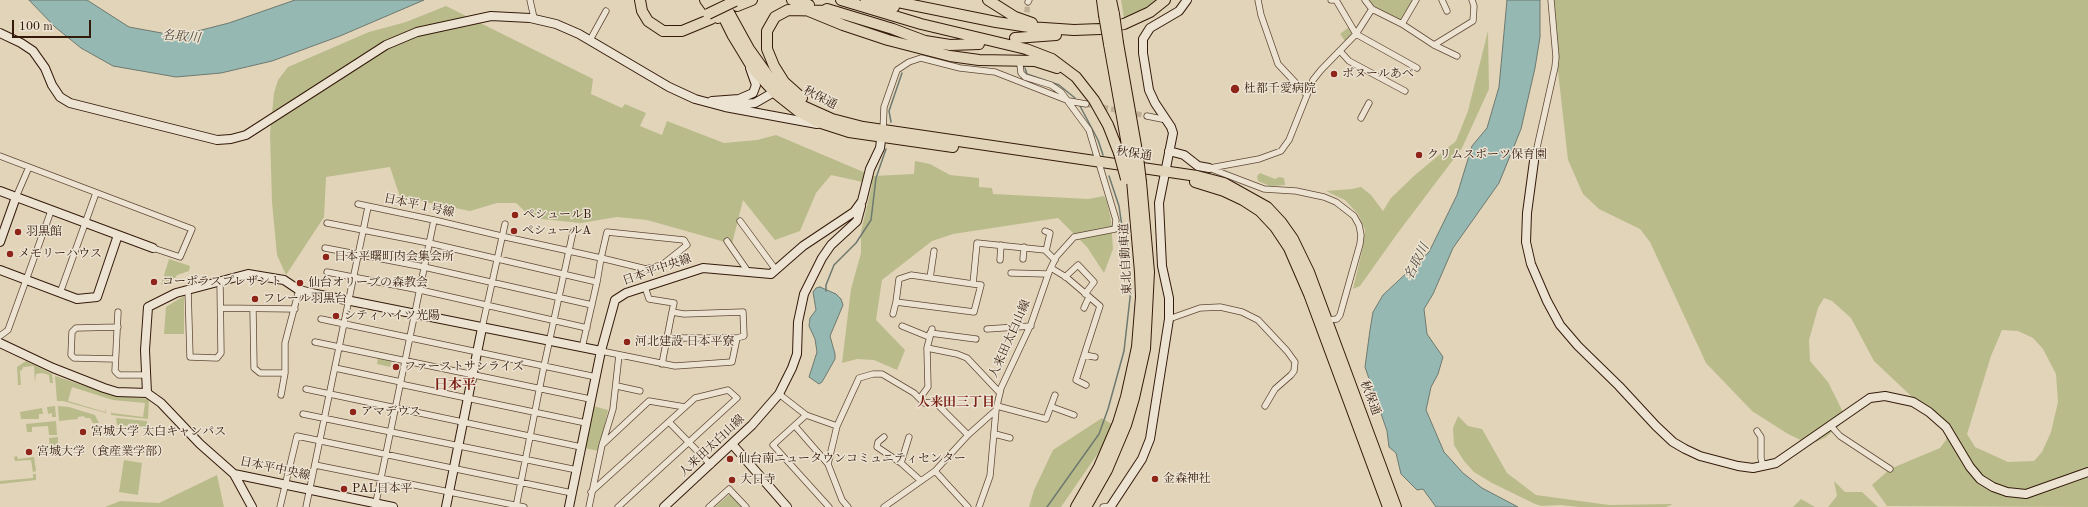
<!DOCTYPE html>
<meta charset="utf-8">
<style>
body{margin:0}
#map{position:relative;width:2088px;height:507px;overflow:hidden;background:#e2d4b9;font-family:"Old Standard TT",serif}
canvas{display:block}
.scale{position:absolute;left:12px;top:20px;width:79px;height:18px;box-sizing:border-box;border:2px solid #341a0a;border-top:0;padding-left:5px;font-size:12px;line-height:14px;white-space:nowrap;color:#341a0a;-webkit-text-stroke:3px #ece3d2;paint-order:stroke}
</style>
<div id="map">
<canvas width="2088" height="507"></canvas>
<div class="scale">100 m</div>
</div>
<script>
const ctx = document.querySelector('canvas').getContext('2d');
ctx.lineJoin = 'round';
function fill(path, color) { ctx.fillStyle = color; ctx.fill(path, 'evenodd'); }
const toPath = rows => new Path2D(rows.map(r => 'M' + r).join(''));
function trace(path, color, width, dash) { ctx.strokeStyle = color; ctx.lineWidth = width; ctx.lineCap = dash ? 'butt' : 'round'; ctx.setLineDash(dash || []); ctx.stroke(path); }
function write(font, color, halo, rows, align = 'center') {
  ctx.font = font + ' "Old Standard TT","Noto Serif JP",serif'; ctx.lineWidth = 3; ctx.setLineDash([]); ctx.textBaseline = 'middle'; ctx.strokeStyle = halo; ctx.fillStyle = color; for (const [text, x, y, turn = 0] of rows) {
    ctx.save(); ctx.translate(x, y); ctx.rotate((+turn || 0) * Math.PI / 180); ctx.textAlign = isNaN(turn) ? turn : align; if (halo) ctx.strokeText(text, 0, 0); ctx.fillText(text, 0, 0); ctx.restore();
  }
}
fill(toPath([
 [1121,0,1161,0,1137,15,1124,18],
 [1368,0,1413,0,1402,20,1399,20,1369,3],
 [1550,0,2088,0,2088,507,1887,506,1872,485,1890,469,1940,448,1946,440,1947,426,1910,395,1874,361,1851,318,1832,301,1824,298,1818,308,1809,340,1810,361,1828,382,1843,412,1840,425,1826,437,1816,442,1803,441,1788,434,1752,411,1706,363,1650,242,1640,229,1599,209,1583,194,1568,160],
 [2002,330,2018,331,2033,338,2043,349,2056,374,2058,402,2051,432,2042,452,2034,461,2008,462,1975,447,1967,434,1991,356],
 [446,6,593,79,591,94,622,108,625,104,646,113,640,126,662,135,667,121,724,143,757,140,776,135,873,176,914,174,915,161,930,164,950,175,979,178,979,187,992,188,993,194,1088,199,1104,196,1107,202,1111,220,1113,249,1104,273,1087,247,1058,218,953,234,932,241,882,280,876,320,905,350,897,370,874,360,857,359,842,363,851,289,861,253,861,232,872,184,831,175,816,193,800,231,775,240,743,200,732,244,647,220,617,217,581,223,532,218,516,203,497,203,470,211,400,197,390,167,326,177,324,217,286,275,277,255,272,202,270,134,274,93,278,80,288,67,369,32,406,22],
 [1349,27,1353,32,1352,35,1345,41,1340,34],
 [1488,31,1489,89,1462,148,1397,234,1360,286,1353,289,1363,247,1365,230,1358,214,1345,200,1326,191,1352,189,1361,187,1371,195,1383,211,1391,198,1415,175,1456,141,1468,111],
 [1260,173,1275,179,1279,177,1284,178,1285,185,1270,186,1258,181,1257,176],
 [169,259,190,266,189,271,177,275,175,278,161,285],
 [184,296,184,334,164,334,166,307],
 [378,357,392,360,390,367,377,364],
 [26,361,52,374,53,383,50,383,49,375,42,373,36,374,35,383,34,366,23,367,22,370,20,371,21,385,18,385,17,367],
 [55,376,112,395,149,399,148,419,111,415,112,410,112,413,143,417,145,403,113,400,72,387,68,401,105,412,106,408,106,413,63,401,57,401],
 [55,406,56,417,52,417,52,413,48,414,47,407],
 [58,406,69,407,95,415,99,423,93,423,90,418,85,418,84,416,78,417,78,419,59,421],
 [593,406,608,410,599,451,584,448],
 [42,408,43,414,39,414,39,419,21,419,20,412],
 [1458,416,1468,426,1482,429,1507,473,1536,495,1609,505,1673,504,1666,507,1580,507,1560,505,1542,506,1535,504,1492,483,1474,472,1464,461,1454,445,1453,428],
 [116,418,147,421,147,427,117,425],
 [1102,418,1116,427,1061,507,1029,507,1034,490,1053,450],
 [56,421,57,435,49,435,48,426,32,427,32,432,27,432,26,424],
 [58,437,58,449,44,451,44,449,50,448,49,438],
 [17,456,18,459,34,457,36,471,33,472,31,460,15,461,14,457],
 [124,460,142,463,138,495,119,492],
 [33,474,36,474,36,480,0,484,0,481,33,478],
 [217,475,224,507,105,507,120,501,159,503],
 [1834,481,1845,492,1862,492,1878,507,1828,507,1837,496],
 [730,494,742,507,715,507],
 [1801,499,1815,507,1793,507]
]), '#b9bb8b');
const water = toPath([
 [29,0,87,0,129,27,178,36,229,23,295,0,424,0,340,36,272,61,221,73,176,77,113,66,81,48,55,27,29,0],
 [1507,0,1540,0,1540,37,1535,68,1521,129,1499,183,1453,248,1433,294,1424,309,1427,334,1443,357,1438,374,1431,387,1426,410,1444,452,1463,473,1482,488,1518,507,1436,507,1423,489,1417,490,1401,474,1396,453,1389,447,1387,431,1365,367,1370,330,1373,312,1383,295,1429,252,1457,195,1472,146,1487,128,1499,87,1507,0],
 [820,287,836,294,841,299,843,305,830,336,835,354,835,359,822,382,819,384,809,377,817,352,815,339,809,326,810,318,816,310,813,292,816,288,820,287]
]);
fill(water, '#95b8b2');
trace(water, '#6e796f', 1);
trace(toPath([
 [1025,68,1027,74,1059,85,1075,98],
 [1080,106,1098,140,1103,155],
 [891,122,889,111,902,73],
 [826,291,826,285,834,265,856,243,871,220,876,178,886,149],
 [1047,507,1099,434,1108,409,1124,351,1131,289,1119,206,1109,176]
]), '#6e796f', 1.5);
trace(toPath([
 [1021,63,1028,2],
 [1086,104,1147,116]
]), '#bfaf96', 5.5, [5.5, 3]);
const street = toPath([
 [530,0,534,18],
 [1331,0,1336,0,1356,34,1417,68],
 [1365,0,1372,9,1402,24,1434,45,1457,56],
 [1442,0,1447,11],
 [1028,2,1029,0],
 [1402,24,1416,0],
 [590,40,606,11],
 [1434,45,1473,21,1474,6,1472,0],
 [1340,51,1349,61,1405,91],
 [1307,95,1313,80,1321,70,1356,34,1372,9],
 [1147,116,1167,120],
 [1361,118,1369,103],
 [883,130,884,107,897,70,909,62,921,58,960,68,995,72,1069,101,1086,104],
 [0,156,192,229,180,257,153,248],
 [1534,161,1555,67,1556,57,1551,0],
 [1209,168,1264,189,1296,191,1324,197,1336,202,1354,216,1359,225,1361,235,1360,244,1340,315,1337,319,1327,320],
 [1210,168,1259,159,1281,151,1289,140,1307,95,1278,64,1261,15,1258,0],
 [16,197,29,167],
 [358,204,434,220,501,236,601,258,646,269,662,265,687,245,684,240,607,232,601,258,597,282,582,348],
 [740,221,776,270],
 [327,223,429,243,597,282],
 [1045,231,1050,233,1046,251],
 [727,241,749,273],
 [325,248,424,267,592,305],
 [1023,259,1024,247],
 [1000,260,1001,245],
 [1051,268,1066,277,1100,306,1076,380,1086,385],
 [327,272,420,290,587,328],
 [1011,273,1048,274],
 [1065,277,1078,265,1094,282,1085,294],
 [930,278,934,251],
 [973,284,911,275,899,279,896,302,974,312,981,285,973,284,977,243,1045,250,1055,260],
 [188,289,190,357,217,358,221,353,220,281],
 [60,293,96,193],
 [221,308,295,309],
 [1084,308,1089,297],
 [253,309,254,368,260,373,285,373],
 [118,312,115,371,119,375,146,375],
 [893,314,896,302],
 [321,319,596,377],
 [1169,319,1200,308,1220,307,1242,312,1258,320,1287,351,1295,362,1294,371,1291,375,1275,389,1265,406],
 [902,326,929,337],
 [482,328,505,224],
 [987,329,1031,326],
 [930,333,976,339],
 [0,336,8,330,51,211],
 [667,338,737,338],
 [315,342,590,399],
 [927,348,932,329],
 [601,351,675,366,732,362,737,338,744,336,743,312,684,314,672,312,674,303,649,299,645,287],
 [1085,355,1095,357],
 [115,359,74,358,71,355,72,332,76,328,118,327],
 [662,364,672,312],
 [335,368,401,382],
 [400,384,586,423],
 [617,386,640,391],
 [306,389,581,447],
 [779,394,806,415,837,426,859,378,873,374,882,374,914,393,924,403,935,402,968,435,996,410,1001,388,1031,324,1049,272,1056,257,1074,237,1115,229,1116,220,1089,130,1061,92,1051,85,1025,77,1021,73,1020,65],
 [281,395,285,373,285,343,299,290],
 [920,398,928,387,927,348,957,354,967,358,1000,393],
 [997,406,1046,419,1055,395],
 [1052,407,1074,415],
 [303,414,577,470],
 [806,415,773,445,829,507],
 [669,422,711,465],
 [1830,425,1840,436,1890,469],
 [795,426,828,464,842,500,848,507],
 [1757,431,1761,437,1761,458,1763,466],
 [995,434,1010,438],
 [884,437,878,442,877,447,901,463,921,481],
 [603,444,649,401,685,407],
 [901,463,909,437],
 [828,464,837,426],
 [315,465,524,507],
 [935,471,968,507],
 [591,492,695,398,728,390,737,398,618,507],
 [280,507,297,436,572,493],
 [306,507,368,207],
 [375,507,434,220],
 [516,507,544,366,573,232],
 [589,507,602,445,613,409,619,355],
 [709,507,729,489,746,507],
 [884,507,935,471,968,435],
 [979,507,990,476,996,410],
 [1103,507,1111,506]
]);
const secondary = toPath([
 [0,33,21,43,33,51,45,68,52,85,60,97,70,103,217,140,231,139,246,135,386,45,417,32,491,16,530,18,556,24,579,34,669,87,695,99,725,107,817,124],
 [712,101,739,99,753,93,756,85,750,68],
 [733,105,755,103,774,92,778,93],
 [1169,151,1184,155,1198,166,1209,168],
 [1534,161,1527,213,1526,242,1531,264,1547,301,1560,325,1578,346,1619,386,1656,426,1673,442,1685,449,1700,456,1738,466,1753,468,1776,463,1870,398,1885,396,1913,402,1929,412,1946,427,1970,467,1980,479,1993,487,2007,492,2026,494,2088,472],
 [0,191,153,248],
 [0,242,16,197],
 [0,270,77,299,97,297,118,235],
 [0,343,53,368,104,388,117,392,147,393,161,403,200,444,234,474,393,507],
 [147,393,145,350,148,307,176,293,248,274,284,280,299,290,316,294,601,351],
 [732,444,787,507],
 [234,474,252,507],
 [1111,506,1142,459,1150,439,1169,319,1169,298,1162,266,1159,203,1173,133,1171,127,1155,103,1149,90,1143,53,1143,39,1150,28,1179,11,1187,0],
 [446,507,482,328],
 [569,507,601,351,615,300,626,293,703,268,771,274,803,246,854,212,862,201,870,169,880,148,882,132],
 [664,507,752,425,779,394,792,368,797,354,798,322,804,294,822,258,831,245,857,221,861,206]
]);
const highway = toPath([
 [640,0,642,11,648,21,663,31,682,31,711,19],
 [705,0,718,18],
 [715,0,733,36,753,69,774,92,798,111,818,122,849,132,953,147],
 [722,0,749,49,769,77,785,93,803,106,832,119,863,127,1197,176,1224,183,1267,207,1281,222,1293,239,1309,272,1396,507],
 [792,0,809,5],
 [841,0,921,24,1026,49,1052,59,1076,77,1094,100,1108,125,1119,153],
 [866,0,894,7],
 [888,0,996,22,1029,27,1074,30,1100,29,1124,24,1150,12,1165,0],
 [988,0,1015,17,1032,23],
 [1102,0,1104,15],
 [1111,0,1114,14],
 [737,6,752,0],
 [804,9,843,25,888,40,950,56,979,60,1035,61,1057,68],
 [827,9,893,29,925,41,950,45,979,44],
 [1015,38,1056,35],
 [1118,43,1138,157],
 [1109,44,1129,156],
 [802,98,784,82,774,66,767,49,767,31,775,17,788,10,832,11],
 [1195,182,1224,191,1243,200,1260,211,1275,227,1289,248,1309,294,1388,507],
 [1076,507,1099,467,1118,423,1126,397,1137,347,1141,297,1140,272,1132,180],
 [1086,507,1107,470,1126,425,1134,398,1145,349,1149,272,1141,182]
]);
trace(street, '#604836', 7);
trace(secondary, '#341a0a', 10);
trace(highway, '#341a0a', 12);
trace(street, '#ece3d2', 5.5);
trace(secondary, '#ece3d2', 8);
trace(highway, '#e2d4b9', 10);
const highwayBridge = toPath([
 [708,14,735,1],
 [1114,14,1118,43],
 [1104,15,1109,44],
 [1119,153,1126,179],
 [1129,156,1132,180],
 [1138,157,1141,182]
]);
trace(highwayBridge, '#341a0a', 12, []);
trace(highwayBridge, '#e2d4b9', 10);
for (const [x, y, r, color] of [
 [1334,74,4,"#8f2418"],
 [1235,89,5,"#8f2418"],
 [1419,155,4,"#8f2418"],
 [515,215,4,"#8f2418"],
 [514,231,4,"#8f2418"],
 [18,232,4,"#8f2418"],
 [10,254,4,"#8f2418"],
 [326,257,4,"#8f2418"],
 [154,282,4,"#8f2418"],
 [300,283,4,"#8f2418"],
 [255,299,4,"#8f2418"],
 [336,316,4,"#8f2418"],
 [627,342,4,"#8f2418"],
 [396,367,4,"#8f2418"],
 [353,412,4,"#8f2418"],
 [83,432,4,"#8f2418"],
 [29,452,4,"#8f2418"],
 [730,459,4,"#8f2418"],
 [1155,479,4,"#8f2418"],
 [732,480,4,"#8f2418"],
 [344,489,4,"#8f2418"]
]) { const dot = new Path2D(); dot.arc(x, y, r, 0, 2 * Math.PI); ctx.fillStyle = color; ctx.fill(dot); trace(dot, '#ece3d2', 1.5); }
write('12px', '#341a0a', '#ece3d2', [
 ["ボヌールあべ",1342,74],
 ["杜都千愛病院",1244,89],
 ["クリムスポーツ保育園",1427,155],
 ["ぺシュールB",523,215],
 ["ペシュールA",522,231],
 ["羽黒館",26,232],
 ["メモリーハウス",18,254],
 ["日本平曙町内会集会所",334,257],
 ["コーポラスプレザント",162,282],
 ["仙台オリーブの森教会",308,283],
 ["フレール羽黒台",263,299],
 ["シティハイツ光陽",344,316],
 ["河北建設 日本平寮",635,342],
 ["ファーストサンライズ",404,367],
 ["アマデウス",361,412],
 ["宮城大学 太白キャンパス",91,432],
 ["宮城大学（食産業学部）",37,452],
 ["仙台南ニュータウンコミュニティセンター",738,459],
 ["金森神社",1163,479],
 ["大日寺",740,480],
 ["PAL日本平",352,489]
], 'left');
write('12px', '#341a0a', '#ece3d2', [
 ["秋保通",820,98,27],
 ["秋保通",1134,154,8],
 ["日本平１号線",419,206,12],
 ["東北自動車道",1126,259,-93],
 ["日本平中央線",657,270,-19],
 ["人来田太白山線",1010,339,-66],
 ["秋保通",1370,398,69],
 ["人来田太白山線",712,446,-43],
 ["日本平中央線",275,469,12]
]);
write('italic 13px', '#51493c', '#ece3d2', [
 ["名取川",181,37,5],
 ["名取川",1417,262,-63]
]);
write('bold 13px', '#7a1f14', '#ece3d2', [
 ["人来田三丁目",956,403]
]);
write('bold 14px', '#7a1f14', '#ece3d2', [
 ["日本平",455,385]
]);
</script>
